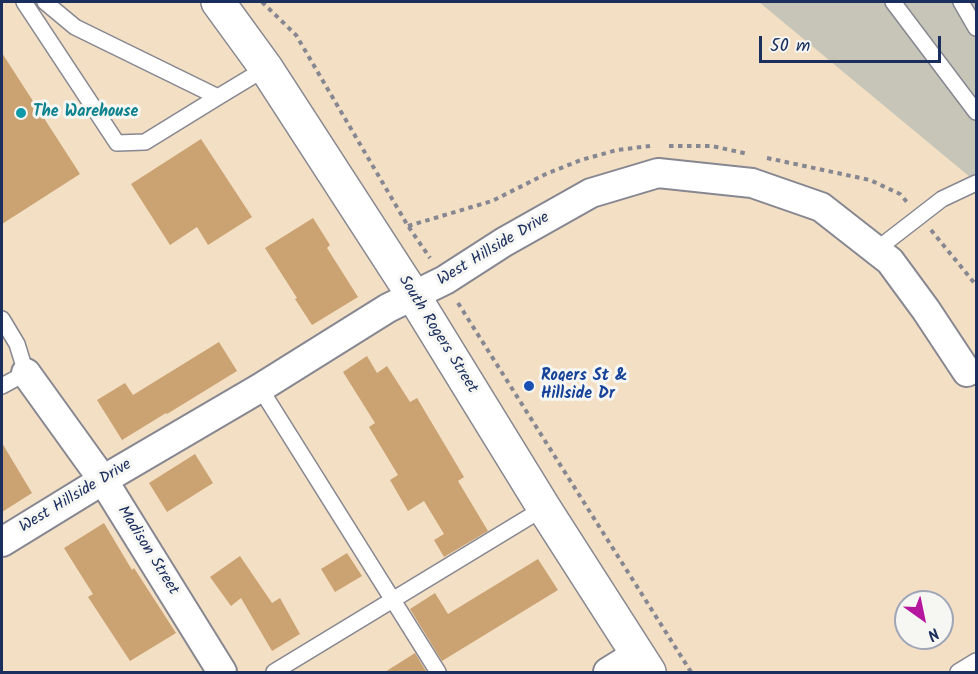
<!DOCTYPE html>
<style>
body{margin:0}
#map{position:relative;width:978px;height:674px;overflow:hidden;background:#f3dfc4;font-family:Kalam,sans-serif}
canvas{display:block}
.frame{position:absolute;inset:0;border:3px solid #1b2f5e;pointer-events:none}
.north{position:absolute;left:894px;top:590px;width:60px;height:60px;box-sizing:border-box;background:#f6f6f2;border:2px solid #9ea6b7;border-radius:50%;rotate:147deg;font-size:16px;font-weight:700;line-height:24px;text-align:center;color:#1b2f5e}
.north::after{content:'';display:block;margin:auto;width:21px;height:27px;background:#b5179e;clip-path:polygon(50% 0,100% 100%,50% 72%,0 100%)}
.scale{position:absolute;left:759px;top:36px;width:182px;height:27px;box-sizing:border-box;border:3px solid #1b2f5e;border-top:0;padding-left:8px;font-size:18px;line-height:21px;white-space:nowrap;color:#1b2f5e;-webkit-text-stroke:4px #f6f6f2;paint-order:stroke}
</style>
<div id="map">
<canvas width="978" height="674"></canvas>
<div class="frame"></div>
<div class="north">N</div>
<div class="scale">50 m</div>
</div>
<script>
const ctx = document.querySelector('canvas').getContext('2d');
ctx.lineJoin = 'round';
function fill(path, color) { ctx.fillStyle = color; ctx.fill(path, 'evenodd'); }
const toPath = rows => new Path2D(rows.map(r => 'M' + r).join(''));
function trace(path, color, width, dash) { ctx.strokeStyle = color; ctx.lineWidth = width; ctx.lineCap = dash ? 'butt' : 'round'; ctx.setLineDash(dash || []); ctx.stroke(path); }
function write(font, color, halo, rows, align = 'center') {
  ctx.font = font + ' Kalam,sans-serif'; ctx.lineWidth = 6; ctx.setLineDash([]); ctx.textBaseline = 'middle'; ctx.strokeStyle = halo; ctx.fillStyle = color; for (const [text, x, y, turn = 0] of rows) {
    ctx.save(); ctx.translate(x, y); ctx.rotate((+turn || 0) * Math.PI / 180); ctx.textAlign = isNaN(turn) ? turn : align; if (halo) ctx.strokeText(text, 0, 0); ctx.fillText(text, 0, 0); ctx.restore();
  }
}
fill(toPath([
 [759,2,976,2,976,182]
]), '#c6c5b8');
fill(toPath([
 [2,53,80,174,2,224],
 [201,139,252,217,208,245,197,227,170,245,131,184],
 [313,218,330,245,327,248,358,297,312,325,295,299,297,298,265,248],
 [219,342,237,371,167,414,166,413,122,440,97,400,125,383,133,395],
 [367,356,377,373,387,366,410,402,417,398,464,477,458,481,488,531,444,557,434,540,444,534,424,501,408,511,390,480,398,475,369,427,375,423,343,372],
 [2,443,32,493,2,512],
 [195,454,213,483,167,512,149,483],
 [104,523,132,570,134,568,176,633,130,661,88,597,93,594,64,548],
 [347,553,362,576,335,592,321,569],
 [240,556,272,603,280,598,300,634,272,651,241,598,231,606,210,577],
 [538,559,558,590,442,661,410,609,435,593,448,614],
 [415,653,426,671,423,672,385,672]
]), '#cba272');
const service = toPath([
 [24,2,117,143,145,142,218,97],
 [45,2,75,27,218,97,266,68],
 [893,2,976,112],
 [961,2,976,28],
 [876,250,942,199,976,183],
 [2,319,17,344,26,373,2,386],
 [260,388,438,672],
 [274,672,544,508],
 [958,672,976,661]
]);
const minor = toPath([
 [26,373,103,480,222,672],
 [2,542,103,480,260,388,388,308,445,280,504,242,591,193,658,173,752,183,821,207,890,261,926,310,967,372],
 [608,672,637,654]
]);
const tertiary = toPath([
 [218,2,266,68,413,295,544,508,649,672]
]);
trace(service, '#878791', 18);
trace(minor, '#878791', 32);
trace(tertiary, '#878791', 36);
trace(toPath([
 [262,2,296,35,408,226,430,258],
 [669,146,712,146,748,154],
 [767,158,870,180,900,194,907,202],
 [408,226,492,201,546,174,581,160,617,150,650,146],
 [931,230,976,285],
 [458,303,691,672]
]), '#878791', 4, [4.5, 4.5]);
trace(service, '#fff', 15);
trace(minor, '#fff', 28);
trace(tertiary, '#fff', 33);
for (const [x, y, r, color] of [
 [21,113,6,"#0f9aa8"],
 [529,386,6,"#1a4fb4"]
]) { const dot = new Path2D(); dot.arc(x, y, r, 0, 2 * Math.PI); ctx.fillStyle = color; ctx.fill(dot); trace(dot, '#f6f6f2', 2); }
write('bold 16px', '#0d838f', '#f6f6f2', [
 ["The Warehouse",33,113]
], 'left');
write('16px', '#1b2f5e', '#f6f6f2', [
 ["West Hillside Drive",494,250,-31],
 ["South Rogers Street",437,335,58],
 ["West Hillside Drive",76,497,-31],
 ["Madison Street",147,551,58]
]);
write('bold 16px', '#164399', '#f6f6f2', [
 ["Rogers St &",541,377],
 ["Hillside Dr",541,395]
], 'left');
</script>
